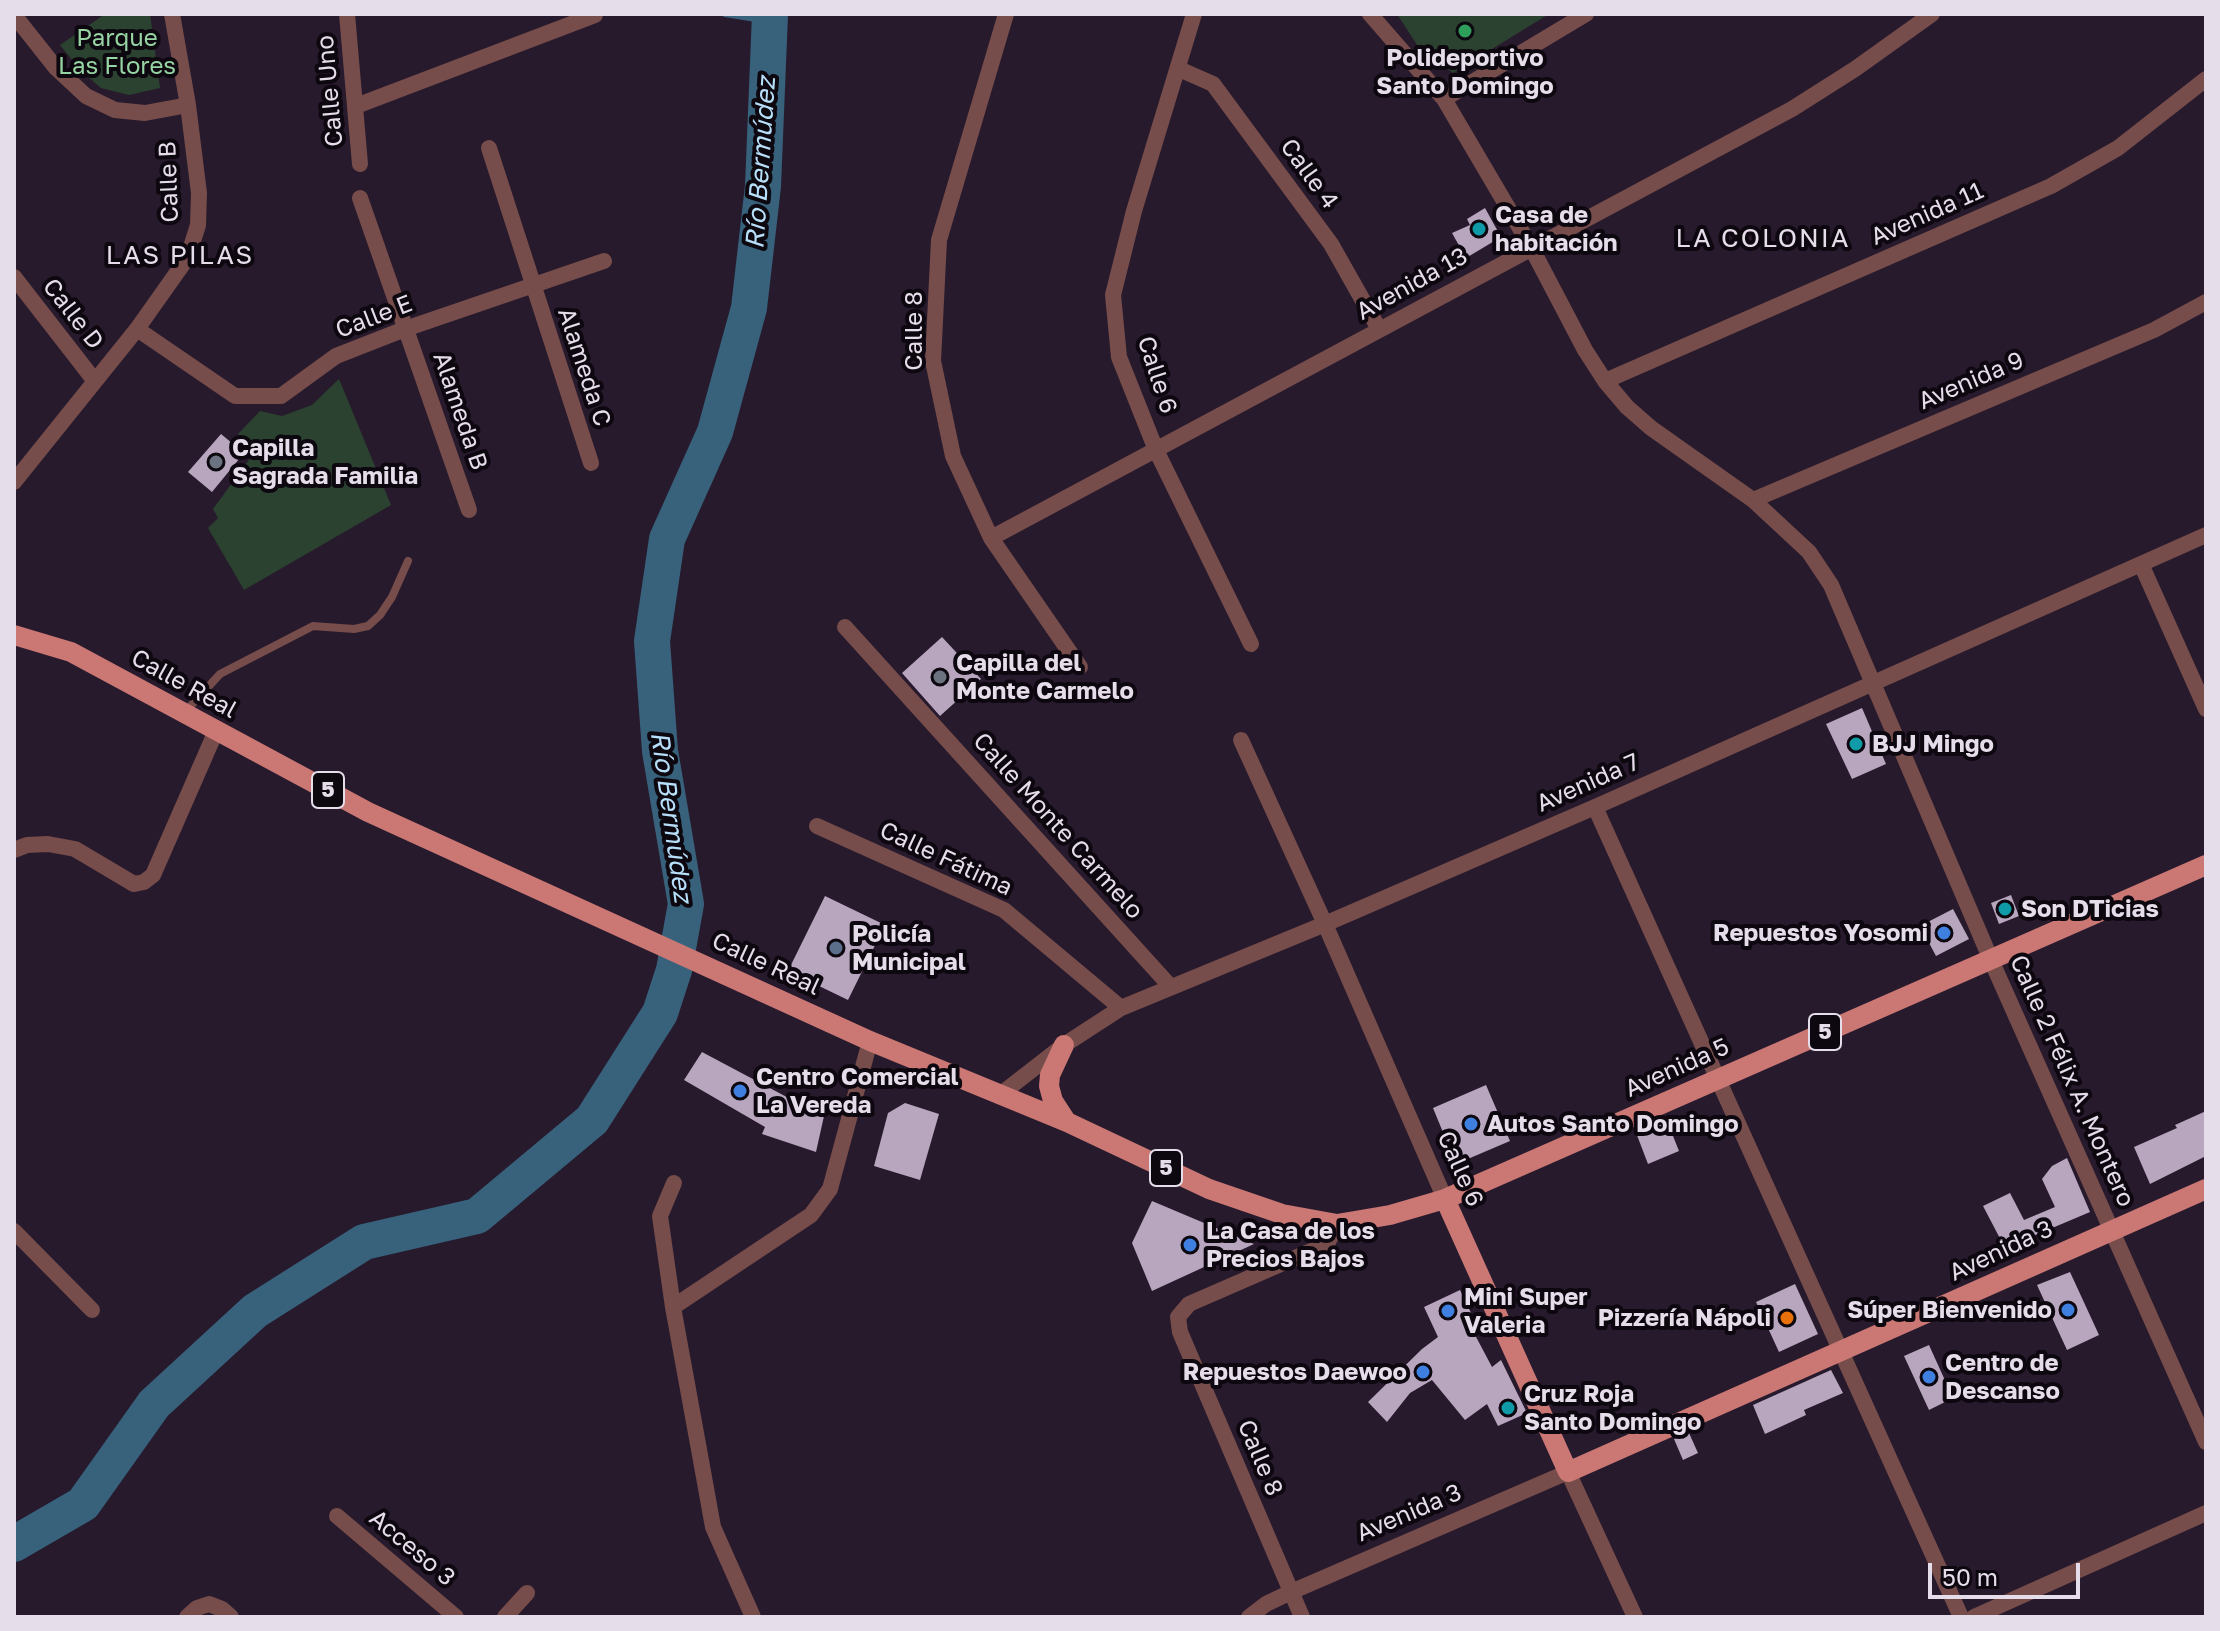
<!DOCTYPE html>
<meta charset="utf-8">
<style>
body{margin:0}
#map{position:relative;width:2220px;height:1631px;overflow:hidden;background:#281a2d;font-family:"Golos Text",sans-serif}
canvas{display:block}
.frame{position:absolute;inset:0;border:16px solid #e6ddea;pointer-events:none}
.scale{position:absolute;left:1928px;top:1563px;width:152px;height:36px;box-sizing:border-box;border:4px solid #e6ddea;border-top:0;padding-left:10px;font-size:24px;line-height:28px;white-space:nowrap;color:#e6ddea;-webkit-text-stroke:6px #0d070f;paint-order:stroke}
</style>
<div id="map">
<canvas width="2220" height="1631"></canvas>
<div class="frame"></div>
<div class="scale">50 m</div>
</div>
<script>
const ctx = document.querySelector('canvas').getContext('2d');
ctx.lineJoin = 'round';
function fill(path, color) { ctx.fillStyle = color; ctx.fill(path, 'evenodd'); }
const toPath = rows => new Path2D(rows.map(r => 'M' + r).join(''));
function trace(path, color, width, dash) { ctx.strokeStyle = color; ctx.lineWidth = width; ctx.lineCap = dash ? 'butt' : 'round'; ctx.setLineDash(dash || []); ctx.stroke(path); }
function write(font, color, halo, rows, align = 'center') {
  ctx.font = font + ' "Golos Text",sans-serif'; ctx.lineWidth = 8; ctx.setLineDash([]); ctx.textBaseline = 'middle'; ctx.strokeStyle = halo; ctx.fillStyle = color; for (const [text, x, y, turn = 0] of rows) {
    ctx.save(); ctx.translate(x, y); ctx.rotate((+turn || 0) * Math.PI / 180); ctx.textAlign = isNaN(turn) ? turn : align; if (halo) ctx.strokeText(text, 0, 0); ctx.fillText(text, 0, 0); ctx.restore();
  }
}
fill(toPath([
 [105,14,150,14,160,88,129,95,101,88,81,71,60,45],
 [1397,14,1549,14,1453,73,1419,48],
 [339,379,391,505,244,590,208,528,218,518,213,509,254,453,238,434,260,411,282,416,312,405]
]), '#2a422f');
trace(toPath([
 [725,14,768,21]
]), '#38627c', 6);
trace(toPath([
 [14,1544,83,1504,154,1404,255,1311,364,1242,477,1216,592,1120,660,1013,674,970,686,904,660,751,652,641,667,539,715,432,749,308,763,186,770,14]
]), '#38627c', 36);
fill(toPath([
 [1485,208,1501,237,1466,258,1452,233,1470,225,1467,219],
 [221,434,244,453,212,492,188,472],
 [942,637,981,679,940,716,902,673],
 [1862,708,1886,764,1852,779,1826,724],
 [2011,895,2019,916,1999,924,1991,903],
 [825,896,885,925,848,1000,788,971],
 [1953,909,1969,939,1936,956,1920,926],
 [702,1052,798,1103,797,1108,824,1116,816,1152,762,1134,765,1127,684,1080],
 [1486,1085,1510,1141,1456,1164,1433,1108],
 [905,1103,939,1114,920,1180,874,1166,888,1113],
 [2206,1111,2206,1156,2150,1184,2134,1147,2177,1128,2175,1125],
 [1665,1116,1679,1151,1648,1164,1635,1130],
 [2067,1158,2090,1212,2005,1248,1983,1206,2010,1193,2024,1220,2055,1207,2042,1179,2052,1166],
 [1152,1201,1254,1244,1152,1291,1132,1243],
 [2070,1272,2099,1335,2067,1350,2037,1285],
 [1795,1284,1818,1334,1779,1352,1756,1302],
 [1460,1290,1472,1315,1466,1318,1492,1367,1501,1360,1527,1413,1498,1426,1487,1404,1465,1420,1432,1380,1410,1393,1387,1422,1368,1402,1422,1349,1438,1337,1424,1307],
 [1929,1345,1953,1398,1929,1410,1904,1356],
 [1831,1370,1843,1393,1804,1410,1806,1415,1765,1434,1753,1405],
 [1689,1433,1698,1453,1683,1460,1674,1439]
]), '#b8a6bf');
trace(toPath([
 [185,712,220,674,313,626,354,629,368,626,380,615,392,597,408,561]
]), '#764d4a', 8);
trace(toPath([
 [347,14,360,164],
 [1006,14,939,240,933,361,953,456,991,538,1080,667],
 [1194,14,1134,211,1113,295,1119,357,1156,450,1251,644],
 [1370,14,1444,99,1531,247,1585,350,1605,381,1627,407,1651,428,1753,500,1809,552,1831,585,1991,960,2206,1442],
 [14,15,56,68,86,96,115,110,145,113,188,105],
 [1179,69,1213,84,1331,244,1379,329],
 [1444,99,1586,14],
 [356,106,595,15],
 [489,148,591,463],
 [360,198,469,510],
 [14,277,94,380],
 [137,329,235,396,281,396,336,356,405,329,604,261],
 [1605,381,2051,186,2118,148,2206,79],
 [14,482,137,329,188,257,198,225,199,193,188,105,172,14],
 [1753,500,2154,330,2206,302],
 [991,538,1792,109,1855,69,1932,14],
 [2141,564,2206,709],
 [845,627,1170,986],
 [1241,740,1325,924,1445,1199],
 [1595,807,1961,1617],
 [817,826,1004,910,1121,1008],
 [14,850,27,845,48,844,75,849,134,884,144,882,153,875,216,731],
 [1001,1094,1064,1045,1121,1008,1325,924,1595,807,2206,535],
 [674,1183,660,1216,673,1307,700,1455,713,1527,753,1617],
 [14,1231,92,1310],
 [673,1307,811,1215,830,1189,870,1041],
 [337,1516,456,1617],
 [187,1617,197,1608,209,1604,222,1609,231,1617],
 [505,1617,527,1593],
 [1249,1617,1266,1604,1291,1592,1568,1472,1635,1617],
 [1302,1617,1180,1332,1178,1317,1189,1304,1327,1244,1337,1224],
 [1974,1617,2206,1513]
]), '#764d4a', 16);
trace(toPath([
 [14,635,71,652,368,812,870,1041,1067,1122,1209,1189,1282,1214,1337,1224,1390,1215,1445,1199,2206,865],
 [1064,1045,1050,1075,1049,1086,1053,1101,1066,1121],
 [1445,1199,1568,1472,2206,1189]
]), '#cb7874', 20);
for (const [x, y, r, color] of [
 [1465,31,8,"#2e9e5b"],
 [1479,229,8,"#0f9aa8"],
 [216,462,8,"#6b7280"],
 [940,677,8,"#6b7280"],
 [1856,744,8,"#0f9aa8"],
 [2005,909,8,"#0f9aa8"],
 [1944,933,8,"#3f7fe0"],
 [836,948,8,"#5c6f8a"],
 [740,1091,8,"#3f7fe0"],
 [1471,1124,8,"#3f7fe0"],
 [1190,1245,8,"#3f7fe0"],
 [2068,1310,8,"#3f7fe0"],
 [1448,1311,8,"#3f7fe0"],
 [1787,1318,8,"#e8710a"],
 [1423,1372,8,"#3f7fe0"],
 [1929,1377,8,"#3f7fe0"],
 [1508,1408,8,"#0f9aa8"]
]) { const dot = new Path2D(); dot.arc(x, y, r, 0, 2 * Math.PI); ctx.fillStyle = color; ctx.fill(dot); trace(dot, '#0d070f', 3); }
for (const [x, y, w] of [
 [328,790,32],
 [1825,1032,32],
 [1166,1168,32]
]) { const box = new Path2D(); box.roundRect(x - w / 2, y - 18, w, 36, 6); ctx.fillStyle = '#0d070f'; ctx.fill(box); trace(box, '#e6ddea', 2); }
write('bold 22px', '#e6ddea', null, [
 ["5",328,790],
 ["5",1825,1032],
 ["5",1166,1168]
]);
write('24px', '#97d4a3', '#0d070f', [
 ["Parque",117,38],
 ["Las Flores",117,66]
]);
write('bold 24px', '#e6ddea', '#0d070f', [
 ["Polideportivo",1465,58,"center"],
 ["Santo Domingo",1465,86,"center"],
 ["Casa de",1495,215],
 ["habitación",1495,243],
 ["Capilla",232,448],
 ["Sagrada Familia",232,476],
 ["Capilla del",956,663],
 ["Monte Carmelo",956,691],
 ["BJJ Mingo",1872,744],
 ["Son DTicias",2021,909],
 ["Repuestos Yosomi",1928,933,"right"],
 ["Policía",852,934],
 ["Municipal",852,962],
 ["Centro Comercial",756,1077],
 ["La Vereda",756,1105],
 ["Autos Santo Domingo",1487,1124],
 ["La Casa de los",1206,1231],
 ["Precios Bajos",1206,1259],
 ["Mini Super",1464,1297],
 ["Valeria",1464,1325],
 ["Súper Bienvenido",2052,1310,"right"],
 ["Pizzería Nápoli",1771,1318,"right"],
 ["Centro de",1945,1363],
 ["Descanso",1945,1391],
 ["Repuestos Daewoo",1407,1372,"right"],
 ["Cruz Roja",1524,1394],
 ["Santo Domingo",1524,1422]
], 'left');
write('24px', '#e6ddea', '#0d070f', [
 ["Calle Uno",330,91,-95],
 ["Calle 4",1309,174,54],
 ["Calle B",169,182,-92],
 ["Avenida 11",1927,214,-24],
 ["Avenida 13",1412,284,-29],
 ["Calle D",73,314,52],
 ["Calle E",374,317,-21],
 ["Calle 8",914,331,-90],
 ["Alameda C",584,367,72],
 ["Calle 6",1157,375,72],
 ["Avenida 9",1971,381,-23],
 ["Alameda B",460,411,71],
 ["Calle Real",184,684,29],
 ["Avenida 7",1588,783,-24],
 ["Calle Monte Carmelo",1058,826,48],
 ["Calle Fátima",946,859,25],
 ["Calle Real",766,964,25],
 ["Avenida 5",1677,1068,-24],
 ["Calle 2 Félix A. Montero",2072,1081,66],
 ["Calle 6",1460,1169,66],
 ["Avenida 3",2001,1251,-25],
 ["Calle 8",1260,1458,67],
 ["Avenida 3",1409,1513,-23],
 ["Acceso 3",412,1548,40]
]);
write('italic 26px', '#b7dff9', '#0d070f', [
 ["Río Bermúdez",761,163,-86],
 ["Río Bermúdez",671,817,82]
]);
ctx.letterSpacing = '2px';
write('26px', '#e6ddea', '#0d070f', [
 ["LA COLONIA",1763,239],
 ["LAS PILAS",180,256]
]);
ctx.letterSpacing = '0px';
</script>
